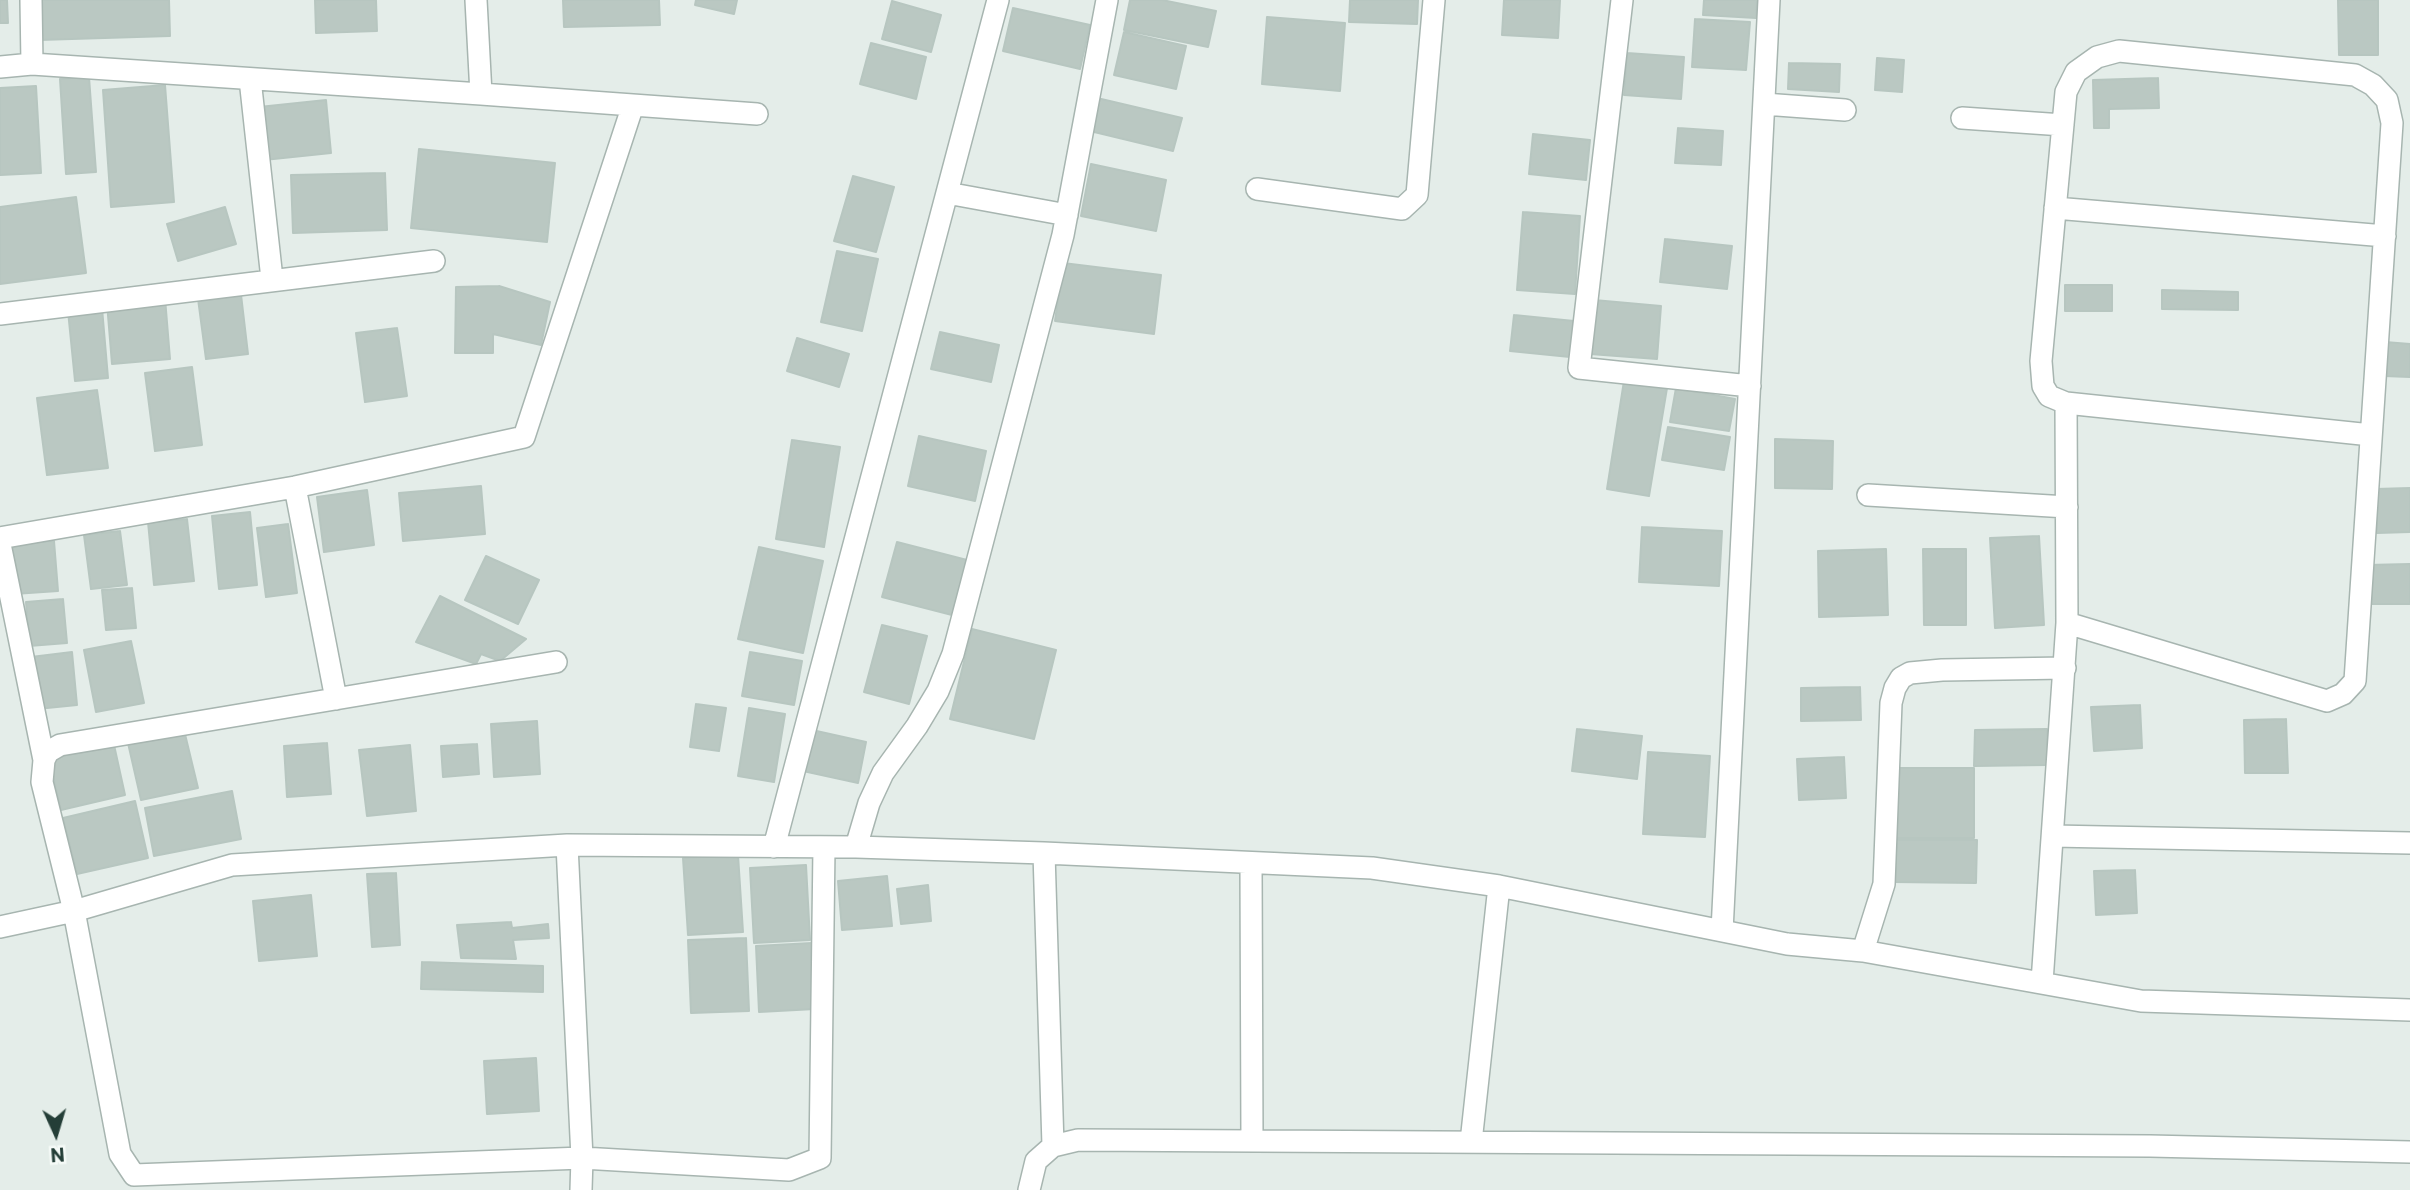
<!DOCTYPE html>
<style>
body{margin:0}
#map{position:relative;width:2410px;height:1190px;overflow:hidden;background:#e4ede9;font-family:Commissioner,sans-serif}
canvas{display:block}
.north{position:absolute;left:21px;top:1099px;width:70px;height:70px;-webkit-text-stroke:5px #f5faf7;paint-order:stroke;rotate:176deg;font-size:19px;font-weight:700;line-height:28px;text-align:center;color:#243e37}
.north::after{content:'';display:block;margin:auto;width:24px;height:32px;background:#243e37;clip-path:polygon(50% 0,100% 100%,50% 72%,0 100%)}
</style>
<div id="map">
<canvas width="2410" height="1190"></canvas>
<div class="north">N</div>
</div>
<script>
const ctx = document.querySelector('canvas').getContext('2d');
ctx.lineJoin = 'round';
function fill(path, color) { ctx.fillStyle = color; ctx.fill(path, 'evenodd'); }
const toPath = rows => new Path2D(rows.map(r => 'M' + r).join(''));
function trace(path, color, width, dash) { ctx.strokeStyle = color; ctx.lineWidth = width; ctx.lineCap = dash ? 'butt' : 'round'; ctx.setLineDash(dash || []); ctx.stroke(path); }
const building = toPath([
 [0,0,7,0,8,23,0,23,0,0],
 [38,0,169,0,170,36,39,40,38,0],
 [315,0,376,0,377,31,316,33,315,0],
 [563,0,659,0,660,25,564,27,563,0],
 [696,0,737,0,734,14,695,5,696,0],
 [1130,0,1162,0,1216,11,1208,47,1124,30,1130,0],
 [1350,0,1418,0,1417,24,1349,22,1350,0],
 [1504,0,1560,0,1558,38,1502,35,1504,0],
 [1704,0,1757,0,1756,18,1703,15,1704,0],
 [2338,0,2378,0,2378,55,2339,55,2338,0],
 [892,1,941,15,931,52,882,39,892,1],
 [1013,8,1090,25,1080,69,1003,51,1013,8],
 [1267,17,1345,23,1340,91,1262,84,1267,17],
 [1695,19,1750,22,1746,70,1692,67,1695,19],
 [1124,32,1186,46,1176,89,1114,75,1124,32],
 [871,43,926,57,916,99,860,84,871,43],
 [1627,53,1684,57,1681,99,1624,95,1627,53],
 [1877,58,1904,60,1902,92,1875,90,1877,58],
 [1789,63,1840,64,1839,92,1788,89,1789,63],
 [89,77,96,172,66,174,60,79,89,77],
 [2158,78,2159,108,2109,109,2109,128,2094,128,2093,80,2158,78],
 [165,85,174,202,111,207,103,90,165,85],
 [36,86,41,173,0,175,0,88,36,86],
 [1097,98,1182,118,1173,151,1090,131,1097,98],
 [326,100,331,153,264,160,259,107,326,100],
 [1678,128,1723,131,1721,165,1675,163,1678,128],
 [1533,134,1590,140,1586,180,1529,174,1533,134],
 [419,149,555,163,547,242,411,228,419,149],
 [1091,164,1166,180,1156,231,1081,216,1091,164],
 [385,173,387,230,293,233,291,175,385,173],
 [853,176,894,187,876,252,834,241,853,176],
 [76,197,86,273,0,284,0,207,76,197],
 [225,207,236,244,178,261,167,224,225,207],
 [1523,212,1580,216,1575,294,1517,290,1523,212],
 [1665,239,1732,246,1727,289,1660,282,1665,239],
 [837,251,878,259,862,331,821,322,837,251],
 [1063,263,1161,275,1154,334,1055,321,1063,263],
 [2065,285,2112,285,2112,311,2065,311,2065,285],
 [240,286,248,354,206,359,197,291,240,286],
 [499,286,550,302,541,345,493,334,493,353,455,353,456,287,499,286],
 [2162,290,2238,292,2238,310,2162,309,2162,290],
 [165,298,170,359,112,364,107,303,165,298],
 [1594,300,1661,306,1657,359,1590,354,1594,300],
 [102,308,108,378,75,381,68,311,102,308],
 [1514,315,1574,321,1570,357,1510,351,1514,315],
 [397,328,407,396,365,402,356,333,397,328],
 [940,332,999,345,991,382,931,369,940,332],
 [797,338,849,354,839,387,787,371,797,338],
 [2385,342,2410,344,2410,377,2384,376,2385,342],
 [192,367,202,445,155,451,145,373,192,367],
 [1624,381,1667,388,1649,496,1607,489,1624,381],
 [1676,388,1735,399,1729,431,1670,422,1676,388],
 [97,390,108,468,47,475,37,398,97,390],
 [1668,427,1730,437,1724,470,1662,460,1668,427],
 [919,436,986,451,975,501,908,486,919,436],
 [1775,439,1833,441,1832,489,1775,488,1775,439],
 [792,440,840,447,824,547,776,539,792,440],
 [481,486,485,534,403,541,399,493,481,486],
 [2410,488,2410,532,2377,533,2376,489,2410,488],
 [367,490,374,545,324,552,317,497,367,490],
 [250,512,257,585,219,589,212,516,250,512],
 [187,519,194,581,154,585,148,522,187,519],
 [288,524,297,593,266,597,257,528,288,524],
 [1642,527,1722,531,1719,586,1639,582,1642,527],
 [120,531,127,585,91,589,84,535,120,531],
 [2039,536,2044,625,1995,628,1990,538,2039,536],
 [54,541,58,591,14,594,11,544,54,541],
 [897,542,967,560,952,615,882,597,897,542],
 [759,547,823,561,803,653,738,639,759,547],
 [1886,549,1888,615,1819,617,1818,551,1886,549],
 [1923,549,1966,549,1966,625,1924,625,1923,549],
 [486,556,539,580,518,624,465,600,486,556],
 [2410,564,2410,604,2367,604,2367,565,2410,564],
 [132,588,136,628,106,630,102,590,132,588],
 [440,596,526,639,500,661,481,654,476,664,416,642,440,596],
 [63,599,67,643,29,646,26,602,63,599],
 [882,625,927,636,909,704,864,692,882,625],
 [972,629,1056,650,1034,739,950,719,972,629],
 [131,641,144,703,96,712,84,650,131,641],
 [72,652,77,705,37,709,31,657,72,652],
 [750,652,802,661,794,705,742,696,750,652],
 [1860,687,1861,720,1801,721,1801,688,1860,687],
 [696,704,726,708,719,751,690,747,696,704],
 [2140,705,2142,748,2094,751,2091,707,2140,705],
 [749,708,785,714,774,782,738,776,749,708],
 [2286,719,2288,773,2245,773,2244,720,2286,719],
 [537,721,540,774,494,777,491,724,537,721],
 [1577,729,1642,736,1637,779,1572,771,1577,729],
 [2047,729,2047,765,1974,766,1975,730,2047,729],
 [184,730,198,788,141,800,128,743,184,730],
 [812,730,866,742,858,783,803,771,812,730],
 [327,743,331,794,287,797,284,746,327,743],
 [477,744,479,774,443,777,441,746,477,744],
 [114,745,125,795,61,810,49,759,114,745],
 [410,745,416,811,367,816,359,750,410,745],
 [1648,752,1710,756,1705,837,1643,834,1648,752],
 [1844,757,1846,798,1799,800,1797,759,1844,757],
 [1895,768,1974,768,1974,838,1896,838,1895,768],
 [232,791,241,839,154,856,145,808,232,791],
 [135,801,148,858,77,874,63,818,135,801],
 [1893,840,1977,840,1976,883,1893,882,1893,840],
 [738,855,743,932,688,935,683,858,738,855],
 [806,865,810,940,754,943,750,868,806,865],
 [2135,870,2137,913,2096,915,2094,871,2135,870],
 [396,873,400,945,372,947,367,874,396,873],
 [887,876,892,926,842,930,838,881,887,876],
 [928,885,931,921,901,924,897,889,928,885],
 [311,895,317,956,259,961,253,901,311,895],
 [511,922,512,928,548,924,549,938,513,940,516,959,461,958,457,925,511,922],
 [746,938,749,1011,691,1013,688,940,746,938],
 [812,943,815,1009,759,1012,756,946,812,943],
 [422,962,543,966,543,992,421,989,422,962],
 [536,1058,539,1111,487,1114,484,1061,536,1058]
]);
fill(building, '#bac8c2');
trace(building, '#b7c6c0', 2);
const minor = toPath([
 [31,0,32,64],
 [1622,0,1579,368,1750,386],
 [0,67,32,64,481,94,476,0],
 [250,79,272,279],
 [481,94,757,114],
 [1764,104,1845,110],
 [1962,118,2063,125],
 [1257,189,1402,209,1417,195,1434,0],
 [947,193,1067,215],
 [2055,208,2385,236],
 [0,314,434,261],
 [295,487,336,699],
 [1868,495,2067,507],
 [0,538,295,487,524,437,633,105],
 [0,544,44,760],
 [2067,623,2327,701,2343,694,2355,681,2392,123,2387,100,2373,85,2355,75,2119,51,2097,57,2076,72,2066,92,2041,361,2043,386,2049,396,2066,403,2371,435],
 [556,662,60,745,48,752,44,760,42,782,74,911,120,1154,134,1175,582,1158,789,1170,820,1158,824,847],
 [2053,836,2410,843],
 [567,845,582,1158,581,1190],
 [774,847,998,0],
 [856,847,869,803,883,773,917,726,938,691,953,654,1063,235,1107,0],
 [1044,853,1053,1146],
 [1251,863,1252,1141],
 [0,927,74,911,232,865,567,845,856,847,1044,853,1372,868,1499,886,1787,944,1863,951,2141,1001,2410,1010],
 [1722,931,1769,0],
 [1863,951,1884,884,1891,703,1895,688,1901,678,1910,673,1942,670,2065,668],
 [2042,982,2067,623,2066,403],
 [1471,1142,1499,886],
 [1029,1190,1036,1161,1053,1146,1078,1140,2150,1146,2410,1152]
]);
trace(minor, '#a7b5b0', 24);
trace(minor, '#fff', 21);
</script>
